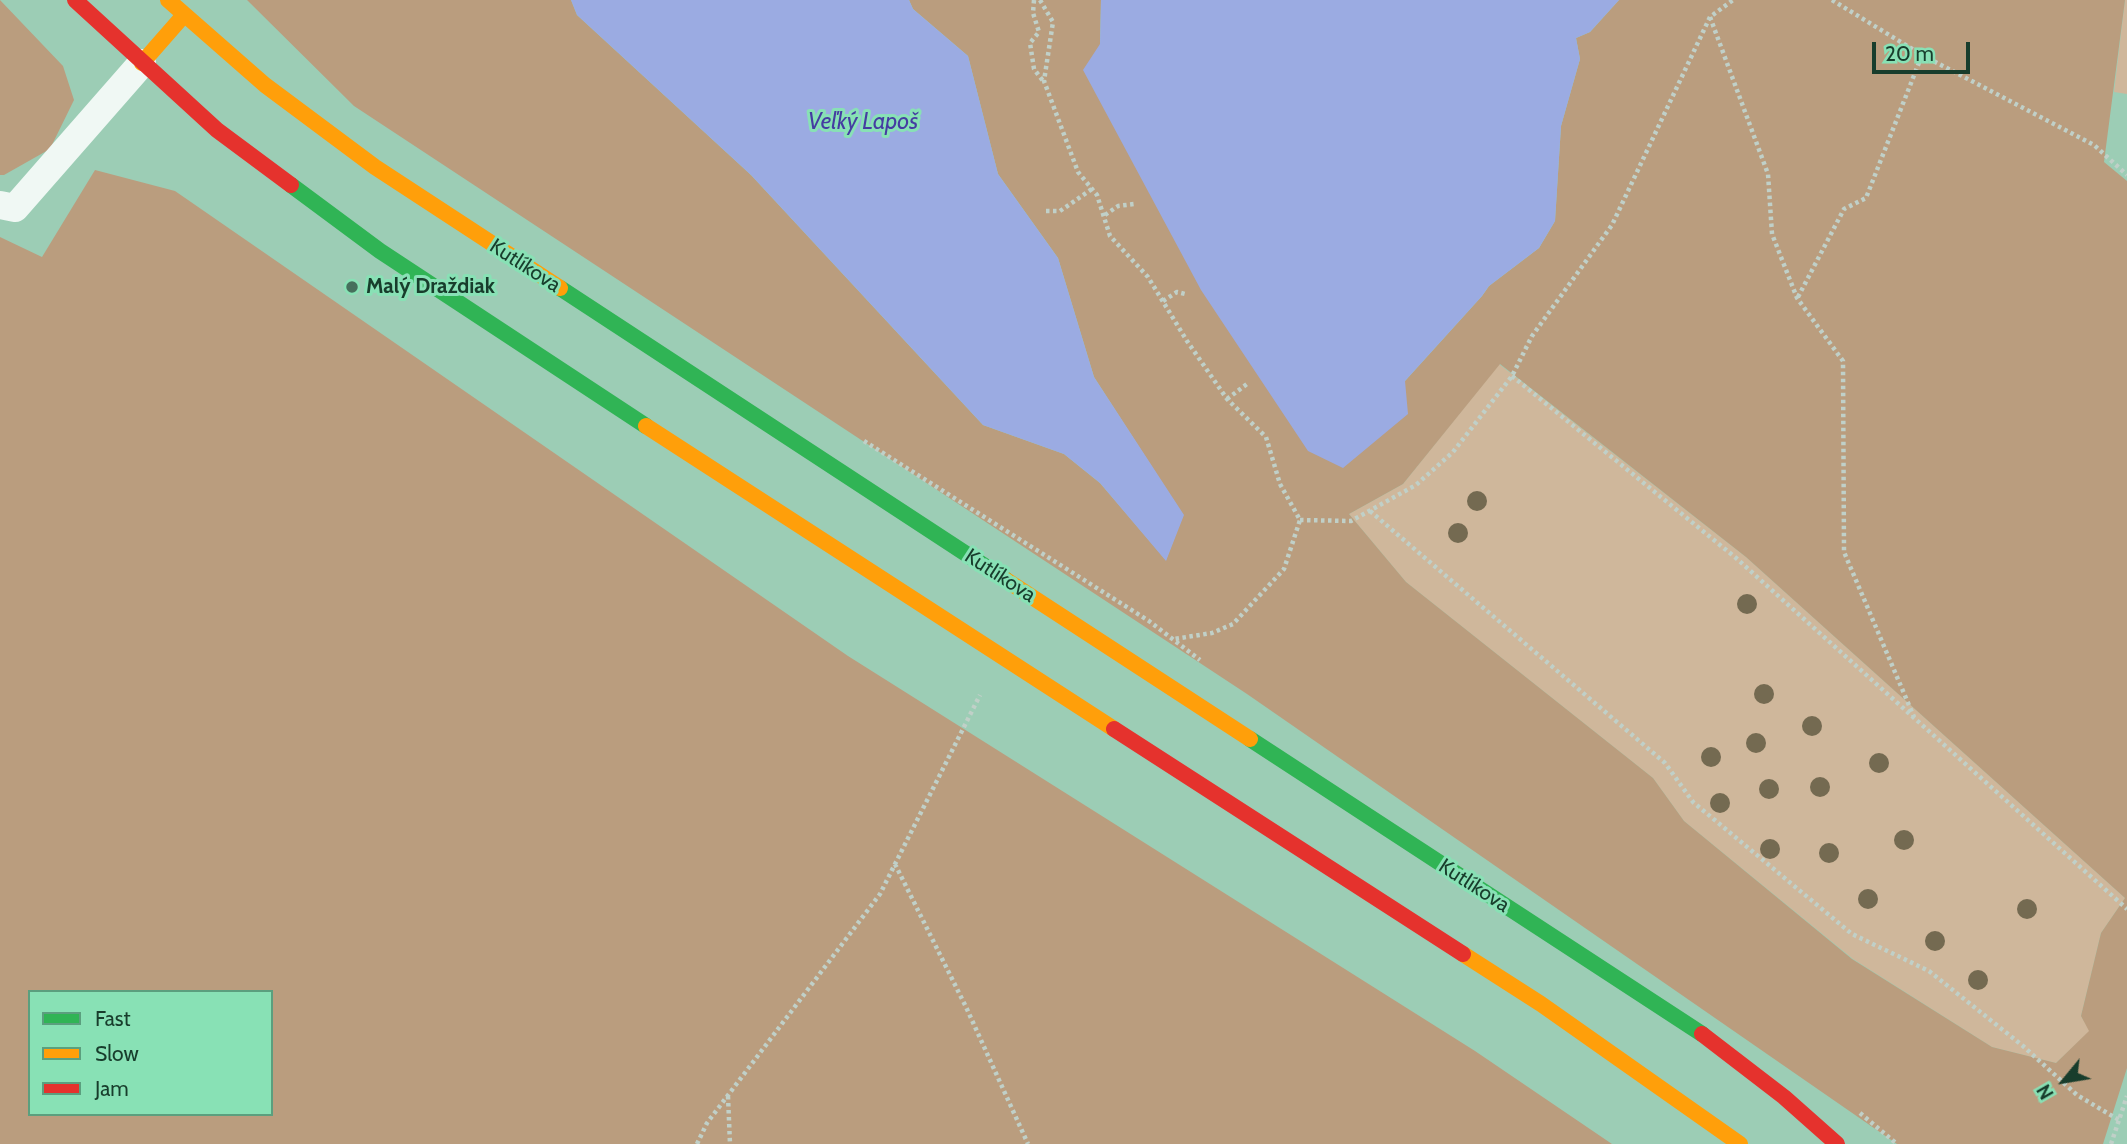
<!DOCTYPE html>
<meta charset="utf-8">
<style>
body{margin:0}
#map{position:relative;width:2127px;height:1144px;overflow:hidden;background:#9ccdb5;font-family:Cabin,sans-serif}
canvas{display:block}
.legend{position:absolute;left:28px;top:990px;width:245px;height:126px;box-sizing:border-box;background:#88e1b5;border:2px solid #5b9f7e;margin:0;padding:9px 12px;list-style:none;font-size:21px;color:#183d2c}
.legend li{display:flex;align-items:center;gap:14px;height:35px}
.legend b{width:35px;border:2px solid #5b9f7e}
.north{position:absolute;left:2029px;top:1046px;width:70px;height:70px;-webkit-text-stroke:5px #88e1b5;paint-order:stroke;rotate:240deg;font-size:19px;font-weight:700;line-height:28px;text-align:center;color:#183d2c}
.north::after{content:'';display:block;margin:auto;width:24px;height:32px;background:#183d2c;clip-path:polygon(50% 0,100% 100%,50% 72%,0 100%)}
.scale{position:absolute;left:1872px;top:42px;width:98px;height:32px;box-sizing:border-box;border:4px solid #183d2c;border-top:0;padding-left:9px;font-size:21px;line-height:24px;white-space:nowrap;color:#183d2c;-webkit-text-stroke:5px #88e1b5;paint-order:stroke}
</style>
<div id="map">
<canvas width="2127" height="1144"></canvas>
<ul class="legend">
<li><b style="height:9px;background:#30b455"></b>Fast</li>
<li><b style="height:9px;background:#ff9f0a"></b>Slow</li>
<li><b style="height:9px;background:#e5322d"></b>Jam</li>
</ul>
<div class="north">N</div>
<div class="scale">20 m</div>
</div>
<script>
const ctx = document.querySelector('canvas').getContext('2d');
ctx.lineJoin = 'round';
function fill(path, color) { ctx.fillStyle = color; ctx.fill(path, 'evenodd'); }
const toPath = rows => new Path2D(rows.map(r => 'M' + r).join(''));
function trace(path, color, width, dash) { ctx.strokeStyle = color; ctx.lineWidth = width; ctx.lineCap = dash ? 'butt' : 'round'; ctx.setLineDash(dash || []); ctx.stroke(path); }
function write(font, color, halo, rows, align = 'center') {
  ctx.font = font + ' Cabin,sans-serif'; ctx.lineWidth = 6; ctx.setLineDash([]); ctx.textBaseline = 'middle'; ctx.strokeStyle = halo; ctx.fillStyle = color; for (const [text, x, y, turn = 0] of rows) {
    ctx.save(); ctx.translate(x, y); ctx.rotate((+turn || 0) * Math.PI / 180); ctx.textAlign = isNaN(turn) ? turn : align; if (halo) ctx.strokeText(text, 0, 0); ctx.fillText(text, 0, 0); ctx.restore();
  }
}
fill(toPath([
 [2125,0,2127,0,2127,94,2114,92],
 [1499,364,1746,557,2125,898,2101,933,2081,1016,2090,1031,2056,1063,1992,1047,1853,959,1684,821,1653,778,1406,582,1349,514,1403,484]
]), '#cfb79b');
fill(toPath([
 [0,0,63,66,74,100,50,149,4,175,0,175],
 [247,0,571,0,577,15,751,175,983,425,1064,454,1100,483,1166,560,1183,515,1094,377,1058,258,998,174,968,56,913,9,909,0,1101,0,1100,44,1405,381,1482,296,1489,286,1539,248,1555,221,1561,126,1580,59,1576,38,1590,32,1619,0,2125,0,2104,162,2127,181,2127,1068,2103,1144,1897,1144,1247,694,354,106],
 [1500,364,1746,557,2125,898,2101,933,2081,1016,2089,1031,2056,1063,1992,1047,1852,959,1684,821,1653,778,1406,582,1349,514,1403,484],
 [95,170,175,191,848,656,1475,1051,1612,1144,0,1144,0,237,42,257],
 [30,992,271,992,271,1114,30,1114]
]), '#ba9d7e');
fill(toPath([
 [571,0,909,0,913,9,968,56,998,174,1058,258,1094,377,1184,515,1166,561,1100,483,1064,454,983,425,751,175,577,15],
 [1101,0,1619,0,1590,32,1576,38,1580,59,1561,126,1555,221,1539,248,1489,286,1482,296,1405,381,1408,414,1343,468,1308,451,1201,290,1083,70,1100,44]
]), '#9babe2');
trace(toPath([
 [1034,0,1033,13,1039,32,1030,43,1034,69,1043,81],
 [1040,0,1053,22,1044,81,1078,172,1097,195,1110,236,1148,277,1187,341,1227,399,1266,437,1280,484,1300,520,1284,569,1233,624,1212,633,1174,639],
 [1832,0,1922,55,2094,145,2127,175],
 [1710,17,1768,174,1772,234,1797,298,1843,361,1844,552,1914,717],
 [1046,211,1060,211,1092,189],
 [1105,215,1118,206,1134,204],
 [1798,297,1844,209,1866,198,1922,55],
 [1163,301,1177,292,1185,294],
 [1512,376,1736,558,2127,909],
 [1227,399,1247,384],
 [864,441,1149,621,1200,660],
 [1370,511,1665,763,1693,802,1852,934,1929,971,2023,1046,2077,1095,2119,1120],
 [1300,520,1351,521,1416,485,1453,452,1512,376,1532,336,1612,225,1710,17,1733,0],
 [895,864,966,1007,1028,1144],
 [728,1096,730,1144],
 [1860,1113,1897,1144],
 [697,1144,707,1123,880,894,980,695],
 [2111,1144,2127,1096]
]), '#c0d0c8', 4.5, [3.5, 3.5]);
trace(toPath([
 [0,205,15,208,142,63]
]), '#f0f8f4', 28);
trace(toPath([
 [291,185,380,251,646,426],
 [560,288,1006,580],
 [1250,739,1702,1034]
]), '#30b455', 16);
trace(toPath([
 [168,0,265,85,375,167,560,288],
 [142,63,184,15],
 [646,426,1114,729],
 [1006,580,1250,739],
 [1463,954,1541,1004,1740,1144]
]), '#ff9f0a', 16);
trace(toPath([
 [75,0,217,130,291,185],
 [1114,729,1463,954],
 [1702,1034,1784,1097,1837,1144]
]), '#e5322d', 16);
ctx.fillStyle = '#746a51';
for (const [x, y] of [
 [1477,501],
 [1458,533],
 [1747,604],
 [1764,694],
 [1812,726],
 [1756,743],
 [1711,757],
 [1879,763],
 [1820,787],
 [1769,789],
 [1720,803],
 [1904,840],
 [1770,849],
 [1829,853],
 [1868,899],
 [2027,909],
 [1935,941],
 [1978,980]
]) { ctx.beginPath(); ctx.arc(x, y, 10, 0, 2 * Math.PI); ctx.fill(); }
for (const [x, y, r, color] of [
 [352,287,7,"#466f5c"]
]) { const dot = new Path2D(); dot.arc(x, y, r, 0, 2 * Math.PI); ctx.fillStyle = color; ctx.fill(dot); trace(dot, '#88e1b5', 2.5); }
write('21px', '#183d2c', '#88e1b5', [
 ["Kutlíkova",525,266,33],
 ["Kutlíkova",1000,576,33],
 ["Kutlíkova",1474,886,33]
]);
write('bold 21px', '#183d2c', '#88e1b5', [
 ["Malý Draždiak",366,287]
], 'left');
write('italic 23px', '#453ca2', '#88e1b5', [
 ["Veľký Lapoš",863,122]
]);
</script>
